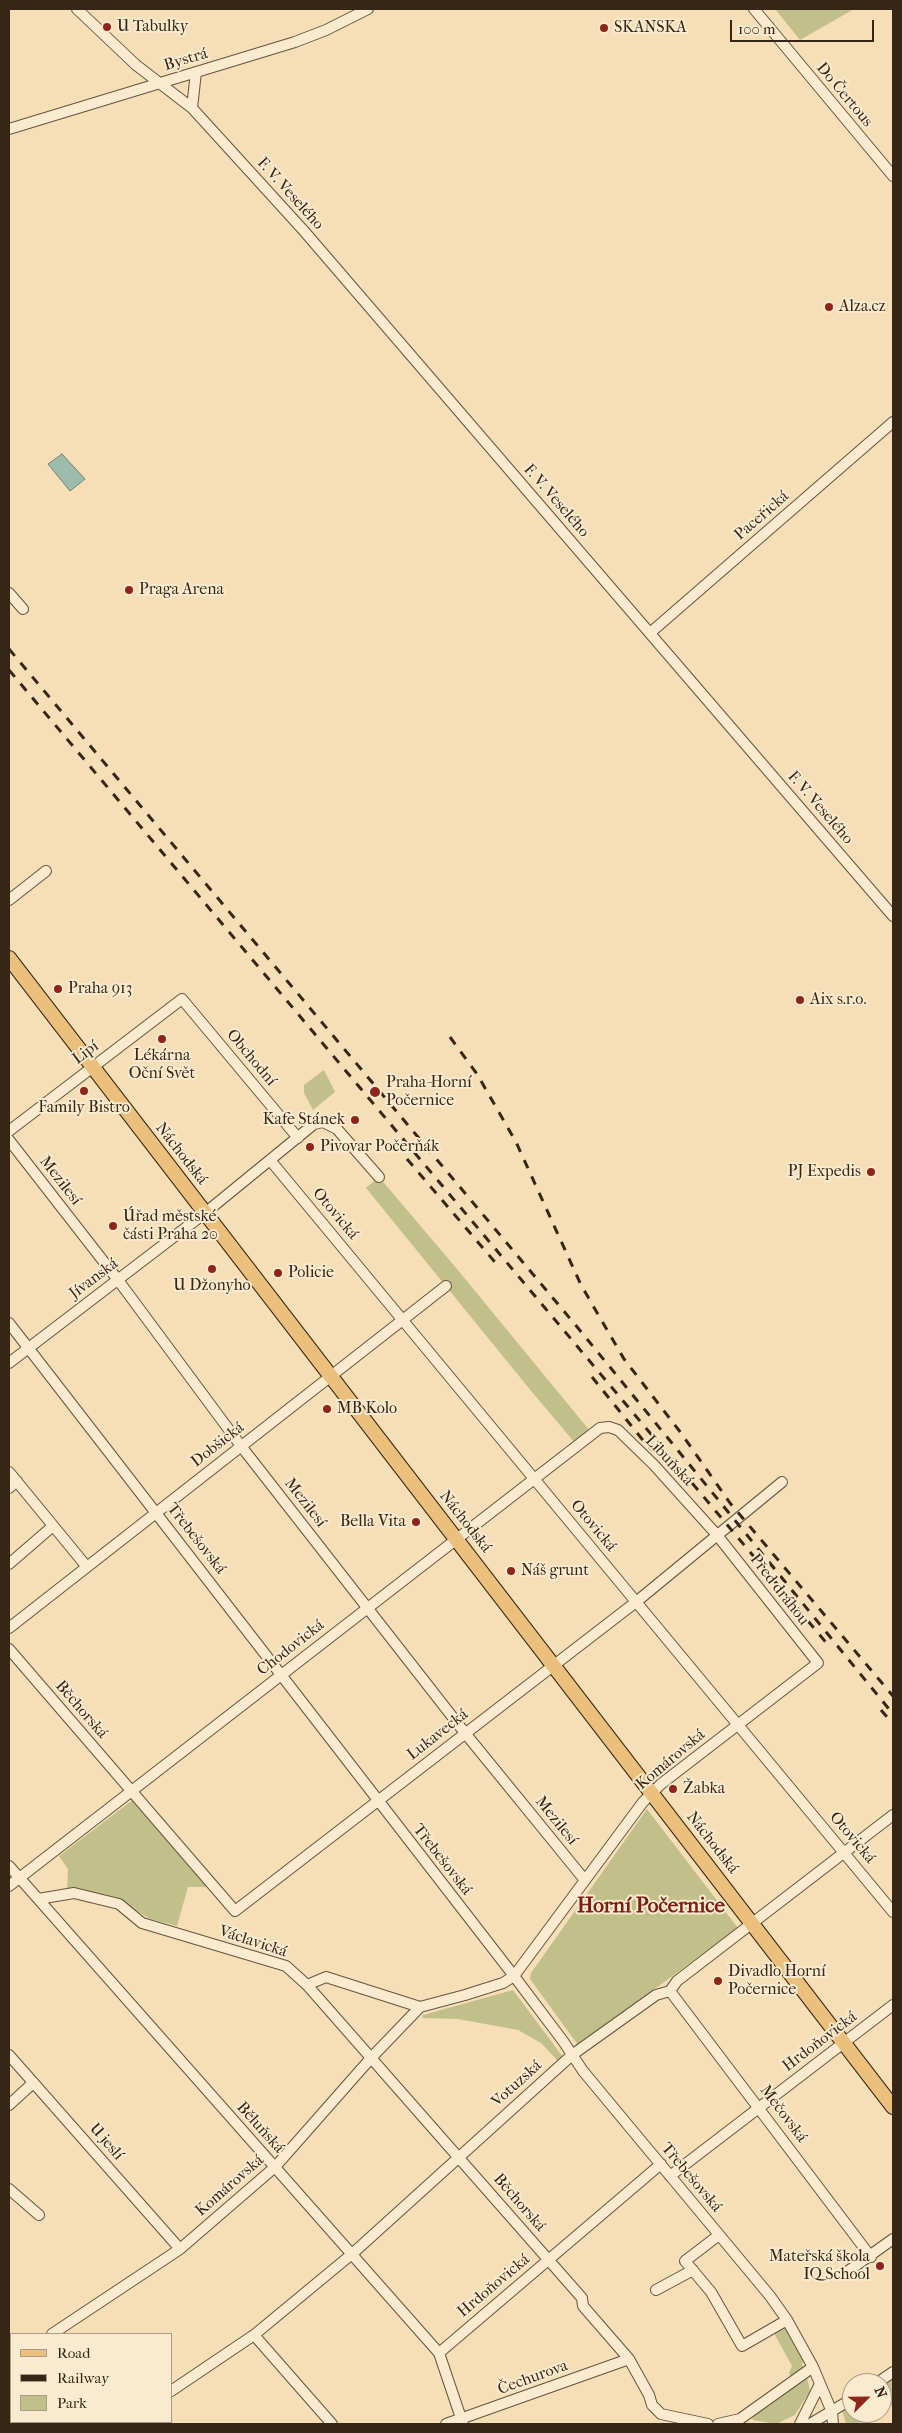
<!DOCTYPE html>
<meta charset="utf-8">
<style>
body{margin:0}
#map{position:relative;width:902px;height:2433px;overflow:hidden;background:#f6deb7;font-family:"IM FELL French Canon",serif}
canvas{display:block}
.frame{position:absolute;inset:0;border:10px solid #352615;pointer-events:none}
.legend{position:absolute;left:10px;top:2333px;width:162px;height:90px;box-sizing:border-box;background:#f9ead0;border:1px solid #ab9c85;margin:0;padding:6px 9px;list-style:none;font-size:15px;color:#352615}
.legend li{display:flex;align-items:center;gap:10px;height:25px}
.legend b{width:25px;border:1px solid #ab9c85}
.north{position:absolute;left:842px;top:2373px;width:50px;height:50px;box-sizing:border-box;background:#f9ead0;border:1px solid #ab9c85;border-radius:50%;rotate:67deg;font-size:14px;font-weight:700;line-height:20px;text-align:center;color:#352615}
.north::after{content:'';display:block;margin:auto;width:18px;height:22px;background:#8f2418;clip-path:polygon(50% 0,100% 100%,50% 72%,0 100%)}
.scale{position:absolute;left:730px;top:20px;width:144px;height:22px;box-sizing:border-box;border:2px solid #352615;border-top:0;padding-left:6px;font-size:15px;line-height:18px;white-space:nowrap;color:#352615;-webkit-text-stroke:4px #f9ead0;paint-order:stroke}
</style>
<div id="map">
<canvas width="902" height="2433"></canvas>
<div class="frame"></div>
<ul class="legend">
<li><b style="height:6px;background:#ebbf7c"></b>Road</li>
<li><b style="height:6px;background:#352615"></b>Railway</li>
<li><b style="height:14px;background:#c2c08a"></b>Park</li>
</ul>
<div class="north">N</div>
<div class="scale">100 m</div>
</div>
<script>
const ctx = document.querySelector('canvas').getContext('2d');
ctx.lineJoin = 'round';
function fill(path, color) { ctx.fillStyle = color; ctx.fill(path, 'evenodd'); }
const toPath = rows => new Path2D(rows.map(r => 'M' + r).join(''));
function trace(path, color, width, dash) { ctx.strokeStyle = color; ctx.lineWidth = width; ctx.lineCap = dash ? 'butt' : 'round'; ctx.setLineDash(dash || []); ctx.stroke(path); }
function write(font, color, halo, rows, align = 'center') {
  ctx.font = font + ' "IM FELL French Canon",serif'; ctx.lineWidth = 4; ctx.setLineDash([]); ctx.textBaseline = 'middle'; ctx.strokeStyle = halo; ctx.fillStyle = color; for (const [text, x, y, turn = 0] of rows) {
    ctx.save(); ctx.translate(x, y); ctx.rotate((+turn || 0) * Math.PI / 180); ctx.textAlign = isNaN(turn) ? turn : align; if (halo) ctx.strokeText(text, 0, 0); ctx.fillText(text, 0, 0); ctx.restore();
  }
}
fill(toPath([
 [775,9,854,9,800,40],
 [324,1070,335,1092,313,1110,304,1093,304,1085],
 [379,1177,457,1269,590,1431,575,1443,532,1392,366,1188],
 [134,1799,210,1887,188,1887,177,1926,150,1919,125,1903,105,1895,67,1891,68,1869,59,1856],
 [647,1809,738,1928,578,2045,530,1979,531,1973],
 [513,1990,563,2057,558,2061,541,2043,518,2030,458,2019,422,2018,423,2015],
 [784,2325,804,2362,802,2364,804,2369,791,2377,789,2373,792,2366,775,2335,775,2330],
 [807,2377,810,2391,795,2415,776,2424,753,2420,752,2414],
 [893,2378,893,2405,882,2409,882,2385],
 [852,2404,852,2413,873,2413,864,2416,859,2424,846,2424,842,2410],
 [11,2419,11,2422,94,2422,96,2424,9,2424]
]), '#c2c08a');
const water = toPath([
 [62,454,85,479,70,491,48,464,62,454]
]);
fill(water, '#9dbcae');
trace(water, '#738071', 1);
const minor = toPath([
 [77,9,136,65,192,108,304,231,893,916],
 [754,9,893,176],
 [192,108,196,72],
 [9,129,295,42,326,30,368,9],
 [9,593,23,609],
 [650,633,893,422],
 [9,900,46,871],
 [9,1131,182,999,298,1138],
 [9,1140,118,1280,241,1446,465,1733,584,1879],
 [270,1160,893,1912],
 [9,1323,514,1976,563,2041,583,2071,770,2296,787,2320,813,2367,832,2412,833,2424],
 [9,1363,205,1213,314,1124,323,1122,337,1129,379,1177],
 [9,1472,87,1567],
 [9,1488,17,1481],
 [9,1564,53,1526],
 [9,1628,446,1286],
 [9,1649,235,1911,636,1602,782,1482],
 [9,1866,439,2353,463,2424],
 [9,1886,600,1428,609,1427,618,1430,654,1465,717,1535,818,1663,661,1784,643,1802,514,1976,503,1983,465,1995,420,2007,326,1977,307,1985,286,1966,142,1923,119,1904,74,1893,38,1899],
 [307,1985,582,2298,583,2306,629,2359,649,2395,652,2405,661,2414,708,2424],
 [670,1991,871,2257],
 [9,2055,180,2249],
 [9,2105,33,2083],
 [670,2176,893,2005],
 [9,2189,39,2215],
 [719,2235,685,2261,711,2292,742,2346,787,2320],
 [844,2274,893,2239],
 [656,2290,693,2270],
 [52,2334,180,2249,275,2167,371,2058,420,2007],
 [254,2335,332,2424],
 [439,2353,661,2164],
 [9,2363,11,2362],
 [877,2383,893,2372],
 [171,2391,254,2335,352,2254,572,2055,656,1995,670,1991,677,1981,893,1815],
 [102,2422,104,2424],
 [122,2424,125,2422],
 [446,2424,629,2359],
 [718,2424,740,2419,813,2367],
 [800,2424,820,2384],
 [810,2424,852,2399]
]);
const major = toPath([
 [9,958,893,2107]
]);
trace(minor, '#65543e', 12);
trace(major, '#352615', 16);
trace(minor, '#f9ead0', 10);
trace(major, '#ebbf7c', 14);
trace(toPath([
 [9,649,578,1328,893,1714],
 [9,670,829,1646],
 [450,1037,477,1074,516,1142,581,1285,624,1359,681,1433,730,1503,893,1696],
 [407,1159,500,1268],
 [592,1377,646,1444,666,1462],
 [881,1710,893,1724]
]), '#352615', 3, [9, 9]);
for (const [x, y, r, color] of [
 [107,27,5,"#8f2418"],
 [604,28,5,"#8f2418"],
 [829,307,5,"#8f2418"],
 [129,590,5,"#8f2418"],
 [58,989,5,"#8f2418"],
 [800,1000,5,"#8f2418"],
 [162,1039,5,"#8f2418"],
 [84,1091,5,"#8f2418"],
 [375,1092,6,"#8f2418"],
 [355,1120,5,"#8f2418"],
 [310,1147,5,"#8f2418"],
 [871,1172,5,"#8f2418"],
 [113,1226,5,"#8f2418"],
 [212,1269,5,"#8f2418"],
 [278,1273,5,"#8f2418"],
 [327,1409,5,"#8f2418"],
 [416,1522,5,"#8f2418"],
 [511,1571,5,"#8f2418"],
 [673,1789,5,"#8f2418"],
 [718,1981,5,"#8f2418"],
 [880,2266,5,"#8f2418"]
]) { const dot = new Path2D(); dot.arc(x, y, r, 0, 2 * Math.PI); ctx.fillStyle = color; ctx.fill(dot); trace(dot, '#f9ead0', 2); }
write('16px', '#352615', '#f9ead0', [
 ["U Tabulky",117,27],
 ["SKANSKA",614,28],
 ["Alza.cz",839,307],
 ["Praga Arena",139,590],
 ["Praha 913",68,989],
 ["Aix s.r.o.",810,1000],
 ["Lékárna",162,1056,"center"],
 ["Oční Svět",162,1074,"center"],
 ["Praha-Horní",386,1083],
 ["Počernice",386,1101],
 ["Family Bistro",84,1108,"center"],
 ["Kafe Stánek",345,1120,"right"],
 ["Pivovar Počerňák",320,1147],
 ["PJ Expedis",861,1172,"right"],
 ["Úřad městské",123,1217],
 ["části Praha 20",123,1235],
 ["Policie",288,1273],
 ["U Džonyho",212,1286,"center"],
 ["MB Kolo",337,1409],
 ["Bella Vita",406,1522,"right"],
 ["Náš grunt",521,1571],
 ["Žabka",683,1789],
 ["Divadlo Horní",728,1972],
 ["Počernice",728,1990],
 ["Mateřská škola",870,2257,"right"],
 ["IQ School",870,2275,"right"]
], 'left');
write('16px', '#352615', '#f9ead0', [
 ["Bystrá",186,60,-17],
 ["Do Čertous",844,95,50],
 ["F. V. Veselého",290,194,48],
 ["F. V. Veselého",556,501,49],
 ["Paceřická",762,516,-41],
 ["F. V. Veselého",820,808,49],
 ["Lipí",86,1053,-37],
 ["Obchodní",251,1058,50],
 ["Náchodská",181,1154,52],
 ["Mezilesí",60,1181,52],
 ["Otovická",335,1214,50],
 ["Jívanská",94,1279,-37],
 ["Dobšická",218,1445,-38],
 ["Libuňská",669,1461,47],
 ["Mezilesí",305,1503,52],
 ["Náchodská",465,1522,52],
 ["Otovická",593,1526,50],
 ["Třebešovská",196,1539,52],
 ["Před dráhou",779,1590,52],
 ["Chodovická",291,1648,-38],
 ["Běchorská",81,1710,49],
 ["Lukavecká",438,1735,-38],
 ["Komárovská",671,1760,-40],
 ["Mezilesí",556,1821,51],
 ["Otovická",852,1838,50],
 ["Náchodská",712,1843,52],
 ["Třebešovská",442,1860,52],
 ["Václavická",253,1942,18],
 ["Hrdoňovická",820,2042,-37],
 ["Votuzská",517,2084,-42],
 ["Mečovská",783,2114,53],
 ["Běluňská",260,2128,48],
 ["U jeslí",106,2142,49],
 ["Třebešovská",691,2178,50],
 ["Komárovská",230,2186,-41],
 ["Běchorská",519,2203,49],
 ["Hrdoňovická",494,2286,-40],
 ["Čechurova",533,2378,-20]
]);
write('bold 21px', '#7a1f14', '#f9ead0', [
 ["Horní Počernice",651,1907]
]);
</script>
